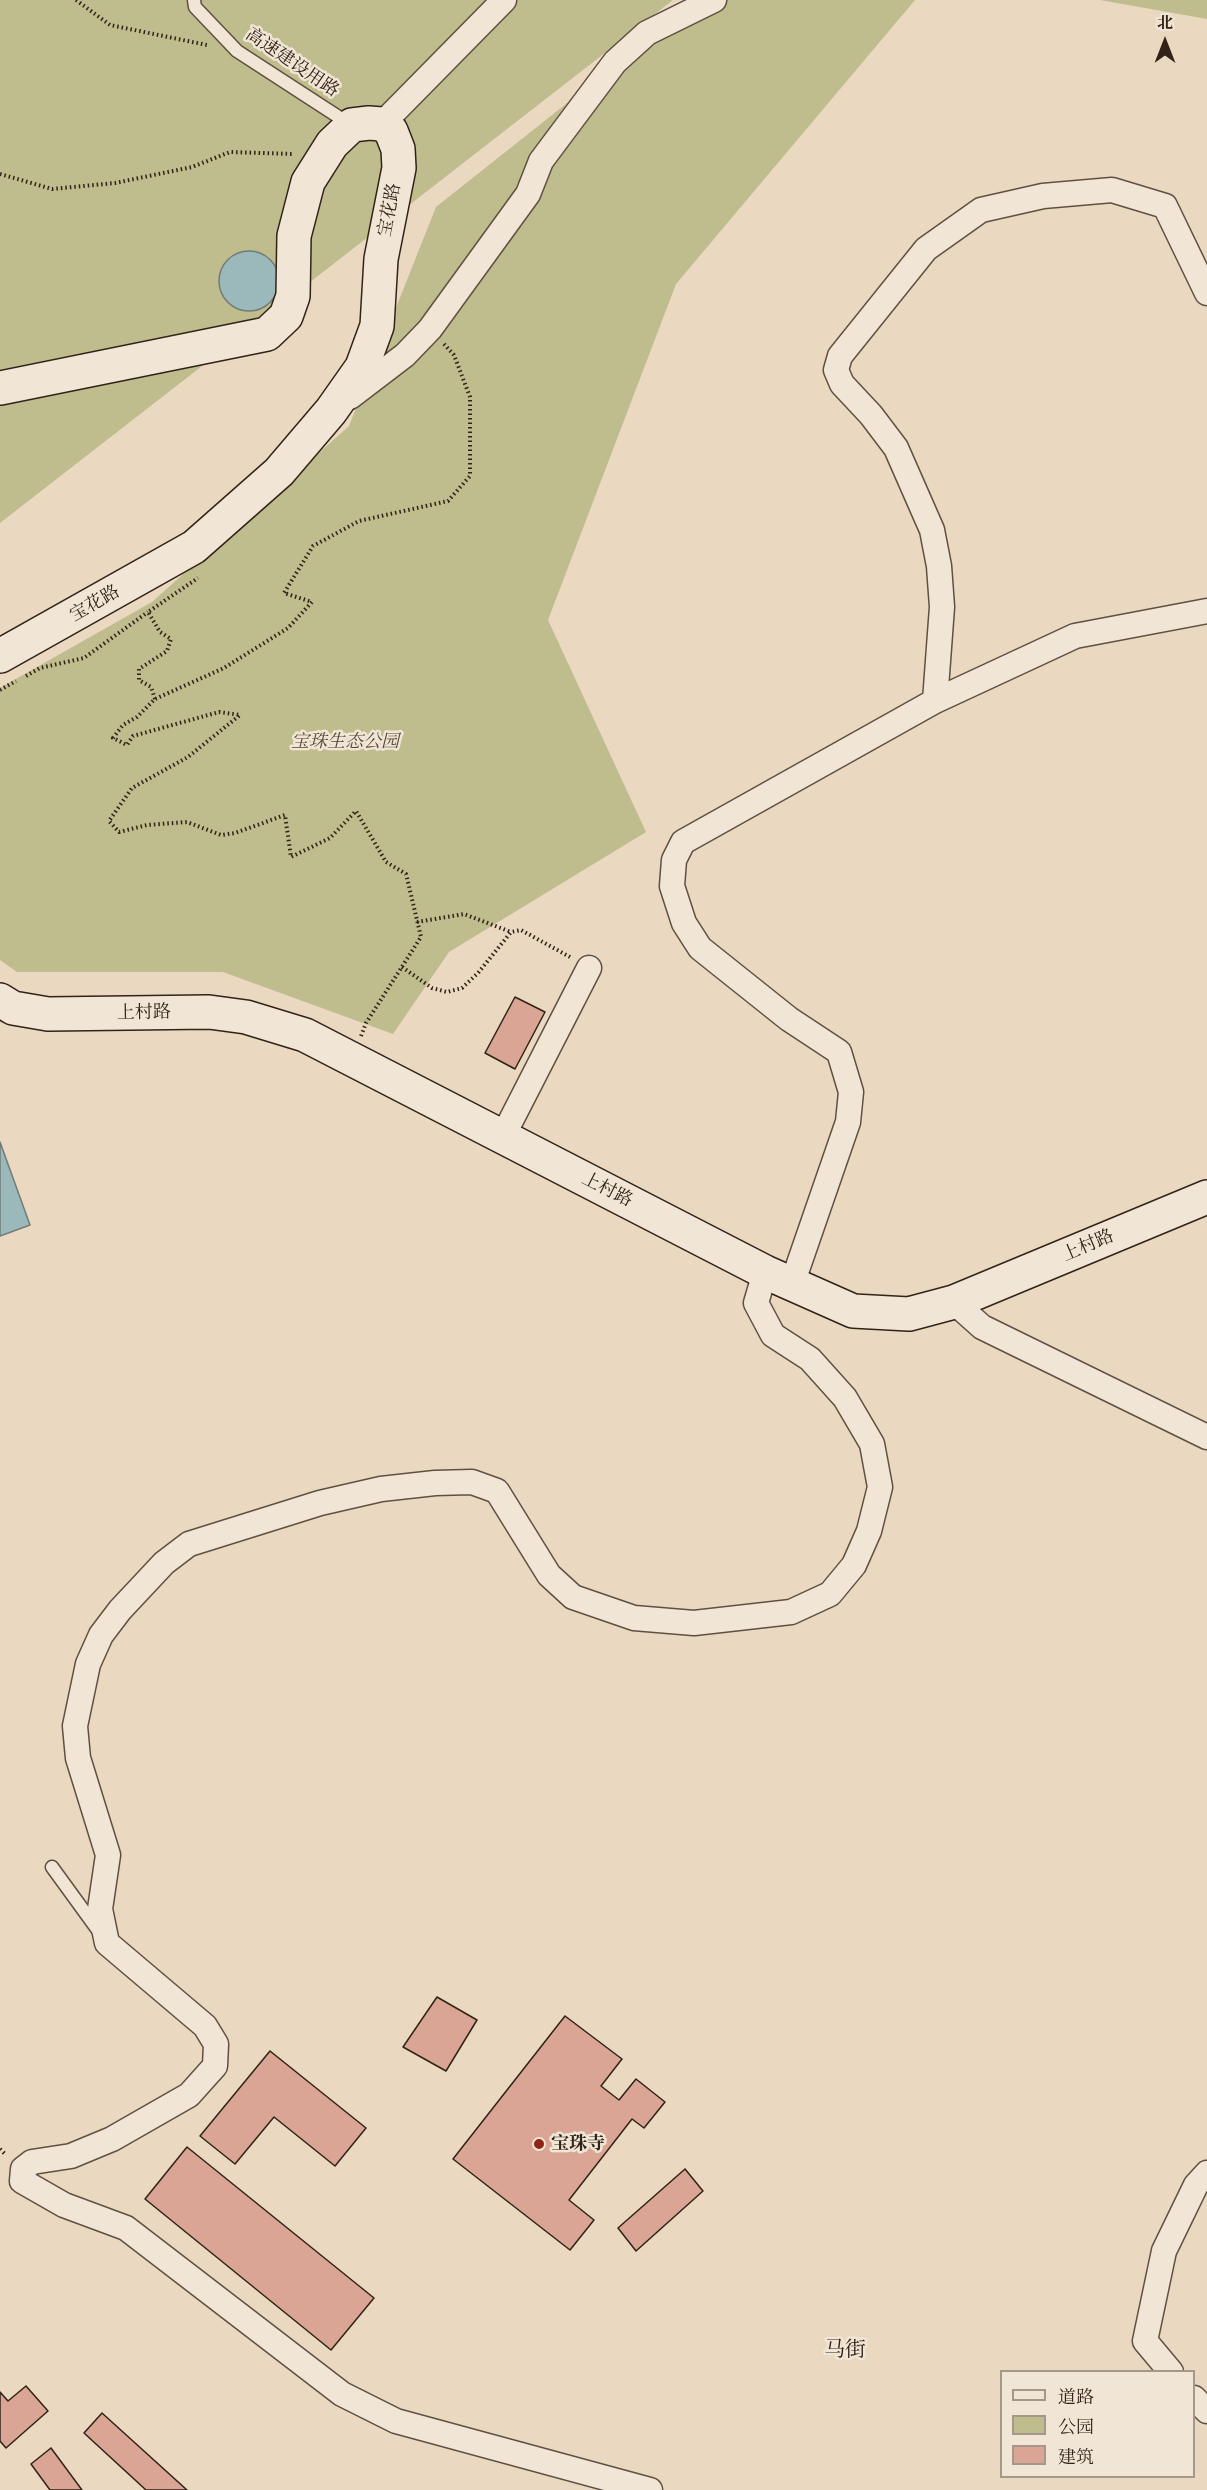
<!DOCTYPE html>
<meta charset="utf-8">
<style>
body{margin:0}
#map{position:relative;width:1207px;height:2490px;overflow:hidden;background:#ead8c0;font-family:"Old Standard TT","Noto Serif SC",serif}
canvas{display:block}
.legend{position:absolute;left:1000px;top:2370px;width:195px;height:108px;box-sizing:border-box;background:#f1e6d6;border:2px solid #a4988a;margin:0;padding:8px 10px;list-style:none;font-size:18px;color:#312317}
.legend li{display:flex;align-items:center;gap:12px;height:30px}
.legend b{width:30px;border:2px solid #a4988a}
.north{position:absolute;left:1135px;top:12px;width:60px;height:60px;-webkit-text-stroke:4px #f1e6d6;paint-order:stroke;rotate:0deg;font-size:16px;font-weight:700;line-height:24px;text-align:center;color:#312317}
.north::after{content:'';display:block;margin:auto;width:21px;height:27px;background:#312317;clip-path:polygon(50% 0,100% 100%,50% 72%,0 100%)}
</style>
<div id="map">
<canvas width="1207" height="2490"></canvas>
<ul class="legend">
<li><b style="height:8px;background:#f1e6d6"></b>道路</li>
<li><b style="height:16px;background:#bfbc8d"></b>公园</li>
<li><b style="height:16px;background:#daa595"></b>建筑</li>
</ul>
<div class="north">北</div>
</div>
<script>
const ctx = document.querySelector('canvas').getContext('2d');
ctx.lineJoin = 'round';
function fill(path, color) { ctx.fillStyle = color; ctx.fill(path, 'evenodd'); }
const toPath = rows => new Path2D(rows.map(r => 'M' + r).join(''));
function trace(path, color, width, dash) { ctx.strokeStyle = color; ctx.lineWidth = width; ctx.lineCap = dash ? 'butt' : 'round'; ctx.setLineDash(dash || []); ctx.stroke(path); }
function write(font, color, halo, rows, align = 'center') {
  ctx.font = font + ' "Old Standard TT","Noto Serif SC",serif'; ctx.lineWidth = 5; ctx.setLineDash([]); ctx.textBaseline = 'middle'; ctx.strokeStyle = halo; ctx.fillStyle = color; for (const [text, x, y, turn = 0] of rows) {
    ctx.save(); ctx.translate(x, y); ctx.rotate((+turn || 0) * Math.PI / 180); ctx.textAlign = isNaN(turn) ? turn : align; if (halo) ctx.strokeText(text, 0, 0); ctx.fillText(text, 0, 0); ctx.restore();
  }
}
fill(toPath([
 [0,0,673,0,0,523],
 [697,0,915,0,676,284,548,620,646,832,449,952,393,1034,223,972,17,972,0,960,0,688,152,602,349,426,436,207],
 [1100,0,1207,0,1207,19]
]), '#bfbc8d');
const water = toPath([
 '219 281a30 30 0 1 1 60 0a30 30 0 1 1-60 0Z',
 [0,1142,30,1225,0,1236,0,1142]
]);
fill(water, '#9bb8bb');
trace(water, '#717c79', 1.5);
const building = toPath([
 [515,997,545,1012,515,1069,485,1053,515,997],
 [437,1997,477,2020,446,2071,403,2047,437,1997],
 [565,2016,622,2059,601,2086,619,2100,636,2079,665,2102,644,2128,632,2119,569,2200,594,2220,570,2250,453,2159,565,2016],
 [270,2051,366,2128,335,2166,274,2117,235,2164,200,2136,270,2051],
 [187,2147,374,2298,331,2350,145,2199,187,2147],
 [685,2169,703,2191,636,2251,618,2228,685,2169],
 [26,2386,48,2411,6,2448,0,2441,0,2392,8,2401,26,2386],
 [102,2413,187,2490,146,2490,84,2433,102,2413],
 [51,2448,82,2490,50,2490,31,2464,51,2448]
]);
fill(building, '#daa595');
trace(building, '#312317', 1.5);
const lane = toPath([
 [194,0,195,7,237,51,351,125],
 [52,1867,100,1933]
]);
const street = toPath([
 [382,124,504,0],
 [350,397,405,355,430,329,528,194,541,161,615,62,647,33,714,0],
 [935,701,942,607,939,566,932,530,896,448,871,415,842,384,836,370,840,356,926,249,981,210,1043,196,1112,190,1165,206,1207,293],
 [503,1136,589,968],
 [792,1284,848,1122,851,1092,839,1052,789,1019,700,948,684,923,672,886,674,860,683,842,935,701,1075,636,1207,611],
 [954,1302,982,1327,1207,1437],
 [1171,2372,1145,2341,1164,2251,1196,2185,1207,2173],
 [1194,2398,1207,2411],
 [650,2490,396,2421,342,2394,126,2228,64,2205,22,2181,23,2169,32,2162,71,2156,112,2139,189,2095,215,2066,216,2044,205,2026,107,1943,100,1909,108,1855,78,1758,75,1726,88,1664,101,1635,120,1610,164,1563,189,1544,320,1503,381,1489,435,1483,472,1482,497,1491,549,1575,573,1597,634,1618,694,1623,791,1612,830,1594,854,1565,869,1531,880,1487,872,1444,845,1398,810,1359,773,1335,756,1303,765,1272]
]);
const secondary = toPath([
 [0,388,267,334,286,316,293,296,294,236,308,182,332,144,352,125,369,123,382,124,391,131,398,149,399,168,381,259,377,326,362,367,331,411,279,472,194,547,0,656],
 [0,1000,13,1008,48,1014,209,1012,246,1017,305,1035,765,1272,853,1311,909,1314,954,1302,1207,1197]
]);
trace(lane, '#5f5041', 15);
trace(street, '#5f5041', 27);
trace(secondary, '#312317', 36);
trace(toPath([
 [76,0,110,25,207,45],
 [0,174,52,189,115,183,192,167,230,152,294,154],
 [26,676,40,668,84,658,148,612],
 [0,690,16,681],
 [155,699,151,687,139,680,139,669,167,651,171,639,160,632,148,612,198,578],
 [417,922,464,914,511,932],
 [402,967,432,988,447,992,462,988,478,973,511,932,521,930,570,957],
 [361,1036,366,1023,421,937,406,874,386,862,356,811,330,838,291,857,285,815,235,833,221,835,187,822,147,825,119,832,109,821,132,788,188,757,240,715,219,712,133,736,127,745,113,738,123,725,137,717,155,699,224,668,288,628,312,602,284,593,313,546,359,521,448,501,470,476,470,397,454,355,444,344],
 [0,2149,6,2155]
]), '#312317', 4, [1.5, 3]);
trace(lane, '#f1e6d6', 12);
trace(street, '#f1e6d6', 24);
trace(secondary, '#f1e6d6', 33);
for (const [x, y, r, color] of [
 [539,2144,6,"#8f2418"]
]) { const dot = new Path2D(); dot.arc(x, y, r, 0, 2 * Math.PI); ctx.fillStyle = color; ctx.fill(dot); trace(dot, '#f1e6d6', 2); }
write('18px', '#312317', '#f1e6d6', [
 ["高速建设用路",292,63,34],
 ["宝花路",390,210,-79],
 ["宝花路",95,604,-30],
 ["上村路",144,1013,-1],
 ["上村路",607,1190,27],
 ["上村路",1088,1246,-23]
]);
write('italic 18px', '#544934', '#f1e6d6', [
 ["宝珠生态公园",345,742]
]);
write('bold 18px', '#312317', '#f1e6d6', [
 ["宝珠寺",551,2144]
], 'left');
write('21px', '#312317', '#f1e6d6', [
 ["马街",845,2350]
]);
</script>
